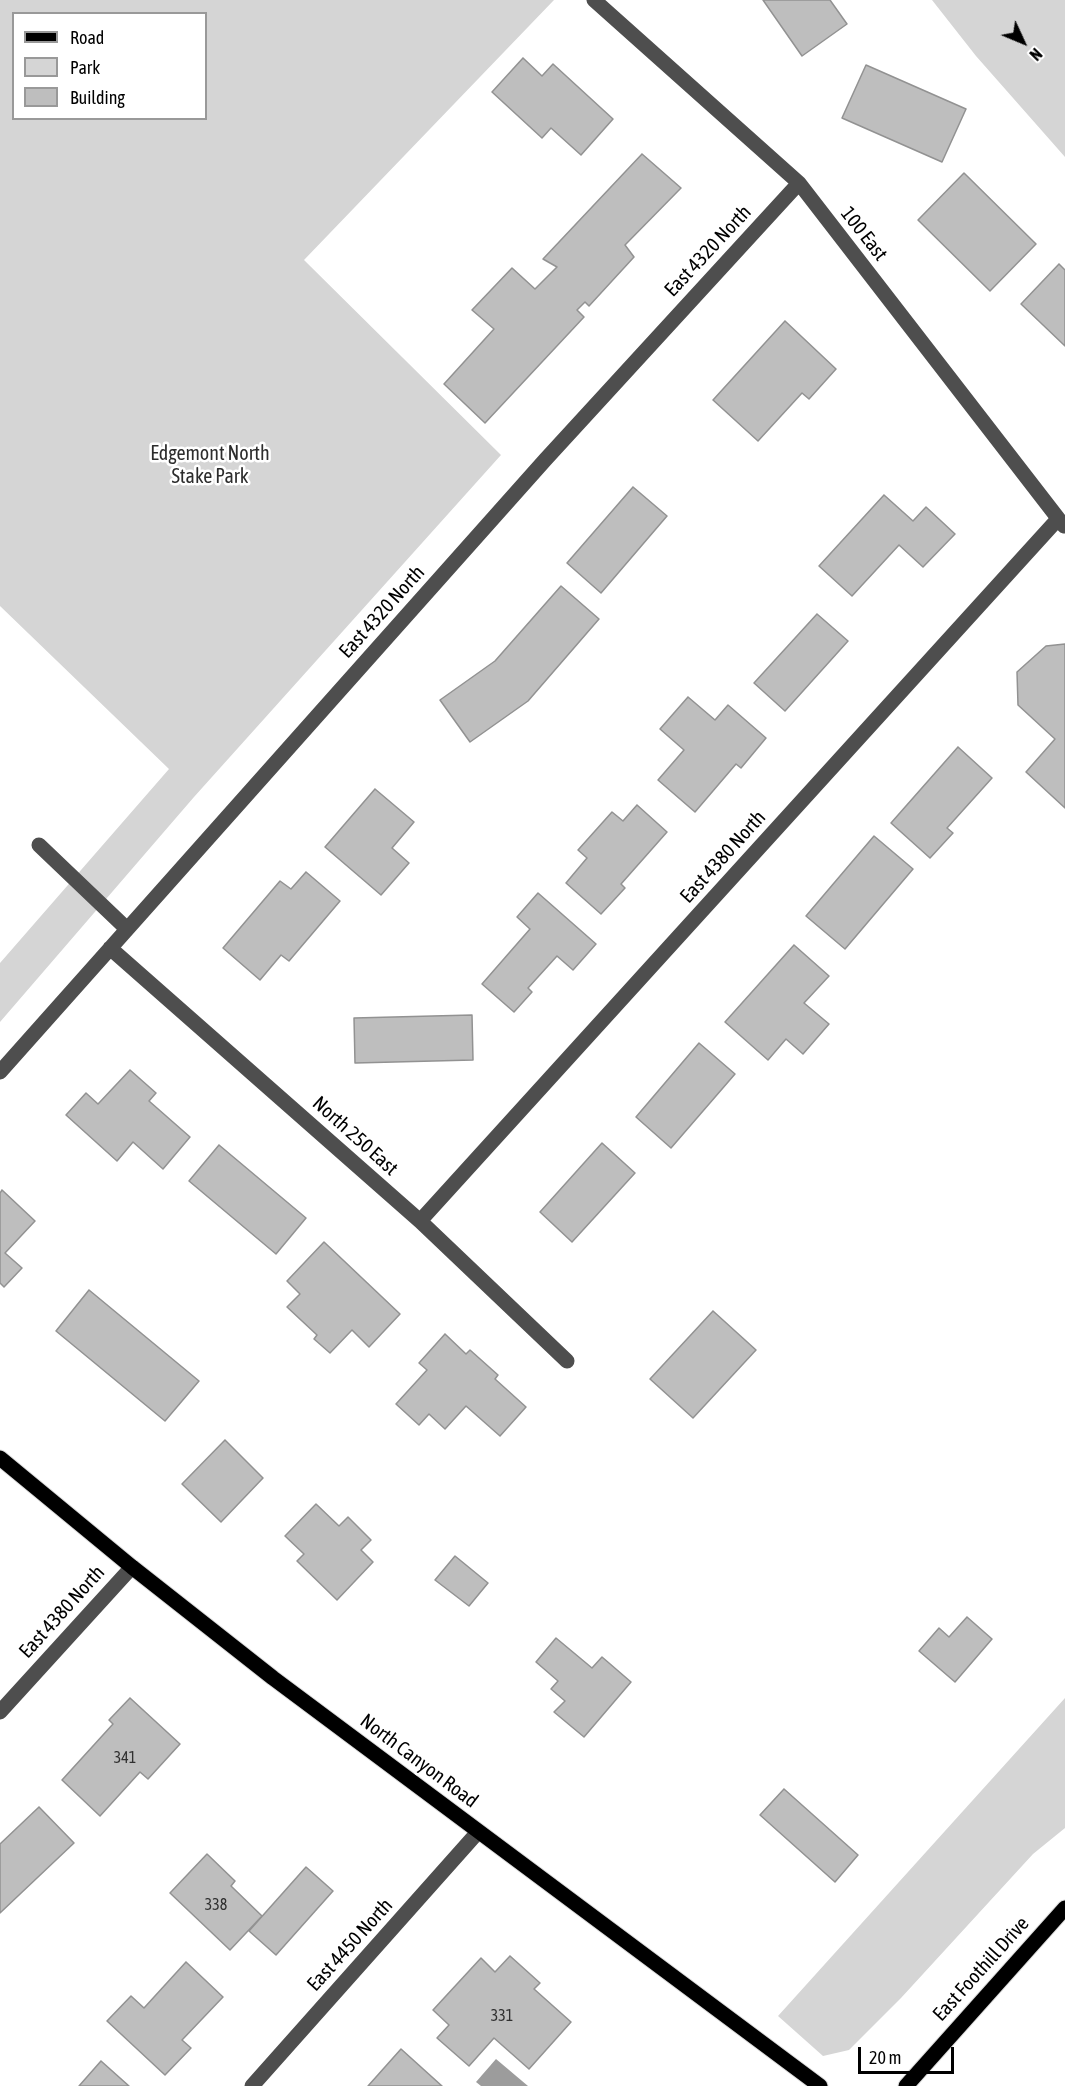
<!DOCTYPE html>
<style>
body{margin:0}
#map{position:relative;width:1065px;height:2086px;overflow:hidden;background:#fff;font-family:"Asap Condensed",sans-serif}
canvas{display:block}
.legend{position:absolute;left:12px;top:12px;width:195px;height:108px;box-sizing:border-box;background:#fff;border:2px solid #999;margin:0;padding:8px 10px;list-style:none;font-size:18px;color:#000}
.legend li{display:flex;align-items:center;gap:12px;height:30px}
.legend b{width:30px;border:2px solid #999}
.north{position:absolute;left:993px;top:12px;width:60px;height:60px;-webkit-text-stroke:4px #fff;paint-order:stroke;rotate:134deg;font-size:16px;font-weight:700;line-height:24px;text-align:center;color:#000}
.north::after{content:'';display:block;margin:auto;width:21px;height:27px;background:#000;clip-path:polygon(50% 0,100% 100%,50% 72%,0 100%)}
.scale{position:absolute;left:858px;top:2047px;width:96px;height:27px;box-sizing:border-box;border:3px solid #000;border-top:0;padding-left:8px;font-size:18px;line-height:21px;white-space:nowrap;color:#000;-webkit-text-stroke:4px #fff;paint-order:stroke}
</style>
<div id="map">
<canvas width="1065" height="2086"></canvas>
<ul class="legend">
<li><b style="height:8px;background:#000"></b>Road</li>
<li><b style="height:16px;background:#d5d5d5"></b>Park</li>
<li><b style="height:16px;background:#bebebe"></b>Building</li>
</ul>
<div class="north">N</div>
<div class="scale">20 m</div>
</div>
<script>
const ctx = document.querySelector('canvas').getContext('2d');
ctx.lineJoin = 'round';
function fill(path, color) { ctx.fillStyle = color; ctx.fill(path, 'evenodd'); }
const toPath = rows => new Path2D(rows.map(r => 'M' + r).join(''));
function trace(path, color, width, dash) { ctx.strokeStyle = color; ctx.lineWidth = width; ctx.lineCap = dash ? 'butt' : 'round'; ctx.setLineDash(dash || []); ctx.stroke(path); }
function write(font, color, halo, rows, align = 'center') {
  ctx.font = font + ' "Asap Condensed",sans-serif'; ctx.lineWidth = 5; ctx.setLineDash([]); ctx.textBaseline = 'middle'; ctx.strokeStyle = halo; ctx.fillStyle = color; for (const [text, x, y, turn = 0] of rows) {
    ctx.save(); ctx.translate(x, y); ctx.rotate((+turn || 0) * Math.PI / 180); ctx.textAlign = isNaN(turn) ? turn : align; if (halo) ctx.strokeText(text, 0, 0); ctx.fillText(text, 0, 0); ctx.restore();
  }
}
fill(toPath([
 [0,0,554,0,304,260,501,455,194,797,0,1022,0,963,169,769,0,606],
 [14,14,206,14,206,118,14,118],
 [932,0,1065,0,1065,157,976,56],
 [1065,1698,1065,1828,1033,1854,901,1998,849,2050,823,2056,778,2016]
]), '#d5d5d5');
fill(toPath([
 [496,2059,528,2086,481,2086,476,2082]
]), '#9c9c9c');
const building = toPath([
 [763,0,830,0,847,24,802,56,763,0],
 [523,58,542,76,553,64,613,119,581,155,551,128,542,138,492,92,523,58],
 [866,65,966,109,942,162,842,118,866,65],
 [642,154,681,188,625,245,634,257,589,306,585,302,577,310,584,317,485,423,444,384,494,329,472,310,512,268,535,289,557,267,543,259,642,154],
 [964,173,1036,244,990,291,918,220,964,173],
 [1059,264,1065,270,1065,346,1021,304,1059,264],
 [785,321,836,369,809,399,802,393,758,441,713,400,785,321],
 [633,487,667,516,601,593,567,563,633,487],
 [884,495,913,521,926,507,955,534,923,567,899,545,852,596,819,566,884,495],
 [561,586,599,619,528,701,470,742,440,700,495,661,561,586],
 [817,614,848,641,785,711,754,683,817,614],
 [1065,644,1065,808,1026,772,1055,739,1018,705,1017,672,1046,646,1065,644],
 [688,697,715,720,728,705,766,738,741,768,736,764,695,812,658,780,684,750,660,729,688,697],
 [958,747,992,778,947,828,953,833,930,858,891,823,958,747],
 [375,789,414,822,392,848,409,863,381,895,325,847,375,789],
 [637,805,667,832,621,884,625,888,601,914,566,883,587,858,578,850,612,812,623,821,637,805],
 [874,836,913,869,845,949,806,916,874,836],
 [306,872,340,901,289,961,281,955,260,980,223,948,280,881,291,889,306,872],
 [538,893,596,944,573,970,557,956,528,988,532,992,514,1012,482,984,530,929,517,917,538,893],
 [794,945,829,976,804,1003,829,1024,803,1054,786,1039,768,1060,725,1022,794,945],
 [472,1015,473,1060,355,1063,354,1018,472,1015],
 [699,1043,735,1074,671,1148,636,1117,699,1043],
 [130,1070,156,1093,149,1101,190,1137,163,1169,133,1142,117,1161,66,1115,86,1093,98,1104,130,1070],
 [602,1143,635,1173,572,1242,540,1212,602,1143],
 [219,1145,306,1218,276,1254,189,1181,219,1145],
 [2,1190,35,1221,5,1253,22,1268,4,1287,0,1283,0,1193,2,1190],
 [324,1242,400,1314,369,1347,352,1330,330,1353,314,1339,317,1335,287,1307,300,1294,287,1281,324,1242],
 [89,1290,199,1381,165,1421,56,1331,89,1290],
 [713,1311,756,1350,693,1418,650,1379,713,1311],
 [445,1334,466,1354,470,1350,498,1375,495,1379,526,1407,500,1436,466,1406,445,1429,429,1414,419,1425,396,1404,427,1370,419,1363,445,1334],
 [225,1440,263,1478,221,1522,182,1484,225,1440],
 [316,1504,339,1526,348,1517,371,1540,361,1550,373,1562,337,1600,297,1561,304,1554,285,1536,316,1504],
 [455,1556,488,1583,469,1606,435,1580,455,1556],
 [967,1617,992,1639,955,1682,919,1651,939,1628,949,1637,967,1617],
 [556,1638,592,1668,602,1657,631,1682,584,1737,554,1712,565,1701,551,1689,558,1681,536,1662,556,1638],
 [130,1698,180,1744,148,1779,140,1772,100,1816,62,1780,113,1724,109,1720,130,1698],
 [784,1789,858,1855,835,1882,760,1815,784,1789],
 [39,1807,74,1843,0,1913,0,1844,39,1807],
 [207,1854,235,1881,231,1886,262,1916,230,1950,170,1893,207,1854],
 [306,1867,333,1891,276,1955,249,1931,306,1867],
 [510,1956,540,1983,534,1989,571,2022,529,2069,494,2038,469,2066,437,2038,449,2025,433,2010,481,1958,495,1972,510,1956],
 [186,1962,223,1997,182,2040,191,2048,165,2075,107,2021,131,1996,144,2008,186,1962],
 [401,2049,442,2086,368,2086,401,2049],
 [101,2061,129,2086,79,2086,101,2061]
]);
fill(building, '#bebebe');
trace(building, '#929292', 1.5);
const major = toPath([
 [0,1458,132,1567,273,1678,820,2086],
 [906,2086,1065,1908]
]);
trace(major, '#dbdbdb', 17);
trace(toPath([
 [594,0,799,183,1064,526],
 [39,845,127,929],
 [110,948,420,1221,567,1361],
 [0,1072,545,460,799,183],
 [420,1221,1057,520],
 [0,1712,132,1567],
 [252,2086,478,1832]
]), '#4e4e4e', 15);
trace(major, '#000', 15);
write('16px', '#303030', null, [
 ["341",125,1758],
 ["338",216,1905],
 ["331",502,2016]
]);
write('20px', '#000', '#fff', [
 ["100 East",864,234,52],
 ["East 4320 North",708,251,-47],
 ["East 4320 North",382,612,-48],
 ["East 4380 North",723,857,-48],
 ["North 250 East",355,1136,42],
 ["East 4380 North",62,1612,-48],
 ["North Canyon Road",419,1761,37],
 ["East 4450 North",350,1945,-48],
 ["East Foothill Drive",981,1969,-48]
]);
write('20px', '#2c2c2c', '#fff', [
 ["Edgemont North",210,454],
 ["Stake Park",210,477]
]);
</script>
